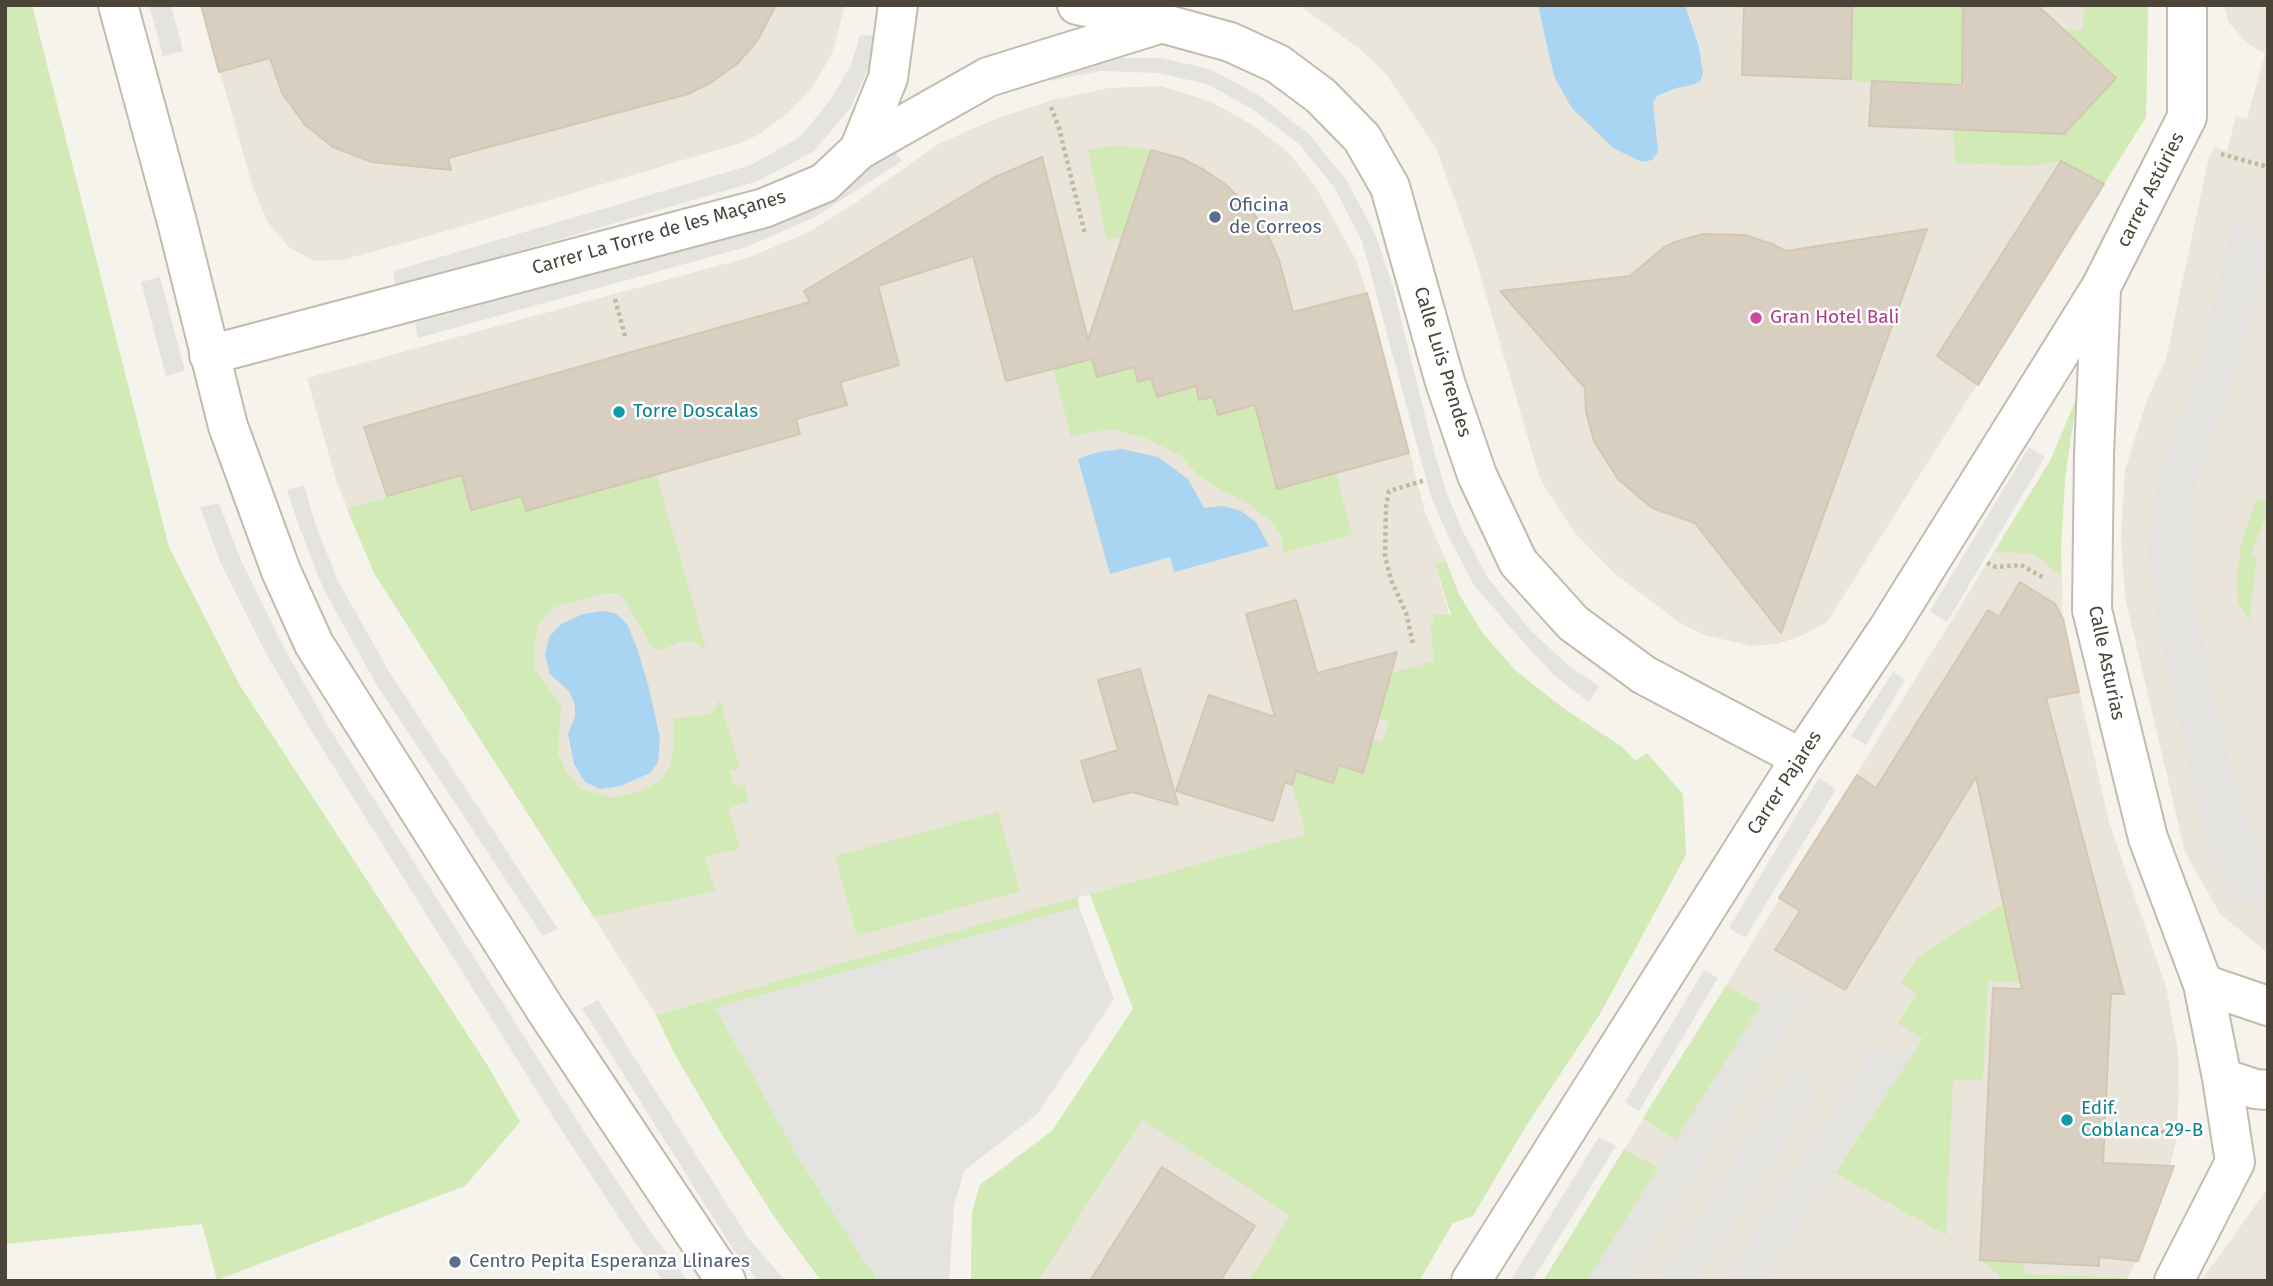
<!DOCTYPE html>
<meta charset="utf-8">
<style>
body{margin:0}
#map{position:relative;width:2273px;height:1286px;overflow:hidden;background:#f6f3ec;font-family:"Fira Sans",sans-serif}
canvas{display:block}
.frame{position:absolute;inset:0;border:7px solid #4b4439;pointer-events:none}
</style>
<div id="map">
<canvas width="2273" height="1286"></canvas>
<div class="frame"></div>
</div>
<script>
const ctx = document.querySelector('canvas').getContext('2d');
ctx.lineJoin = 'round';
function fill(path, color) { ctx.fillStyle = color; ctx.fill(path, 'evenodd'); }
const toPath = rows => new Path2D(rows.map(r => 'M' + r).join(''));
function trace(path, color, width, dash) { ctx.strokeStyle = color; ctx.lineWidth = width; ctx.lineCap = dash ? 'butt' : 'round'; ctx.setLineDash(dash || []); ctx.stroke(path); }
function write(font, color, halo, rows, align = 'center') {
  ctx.font = font + ' "Fira Sans",sans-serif'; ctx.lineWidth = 5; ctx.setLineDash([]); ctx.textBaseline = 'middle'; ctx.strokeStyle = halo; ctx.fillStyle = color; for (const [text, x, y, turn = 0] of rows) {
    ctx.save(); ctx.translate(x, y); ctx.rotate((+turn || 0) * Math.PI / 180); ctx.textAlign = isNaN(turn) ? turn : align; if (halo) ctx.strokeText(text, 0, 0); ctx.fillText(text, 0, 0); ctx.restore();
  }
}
fill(toPath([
 [201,5,845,5,832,54,811,89,788,113,758,135,740,143,429,236,342,260,314,261,289,247,268,223,253,188],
 [1299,5,2148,5,2146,117,1827,622,1801,636,1777,644,1752,646,1704,635,1680,623,1613,572,1574,532,1540,479,1473,251,1437,150,1386,74,1361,50],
 [2224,5,2268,5,2268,953,2220,914,2185,852,2125,597,2121,538,2125,470,2147,400,2166,359,2209,157,2215,147,2227,151,2236,116,2247,119,2265,54,2246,42,2229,23],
 [1161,86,1209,101,1251,124,1288,152,1316,187,1356,260,1377,325,1425,512,1446,561,1435,565,1497,781,656,1015,374,573,337,483,307,378,750,257,807,233,855,203,940,143,998,118,1056,99,1109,88],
 [2050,461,2066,463,2061,545,2063,619,2109,822,2166,987,2178,1051,2179,1094,2176,1141,2170,1166,2165,1188,2140,1254,2126,1281,1543,1281],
 [1133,1009,1419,1281,971,1281,972,1212,980,1185,1052,1131],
 [2268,1188,2268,1281,2201,1281]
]), '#eae5da');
fill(toPath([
 [5,5,32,5,169,547,239,684,488,1066,520,1122,465,1186,217,1280,202,1224,5,1244],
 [1852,5,2035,5,2034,29,2083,30,2084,5,2148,5,2146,117,2104,184,2061,161,2030,166,1955,163,1953,128,2032,87,1851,81],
 [1116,145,1151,150,1123,236,1107,240,1088,150],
 [1092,358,1134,367,1151,378,1157,396,1196,386,1199,400,1213,397,1218,415,1255,405,1277,489,1336,474,1352,534,1283,553,1282,537,1269,519,1249,504,1218,488,1197,474,1183,457,1145,438,1112,429,1071,436,1053,368],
 [2077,397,2065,478,2061,545,2061,576,2037,556,2025,553,1994,552,2050,461],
 [656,474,706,649,694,642,680,641,662,651,652,647,624,599,617,593,604,593,553,608,540,621,534,643,535,669,561,706,558,753,566,772,581,789,615,798,641,791,662,779,670,766,674,745,673,719,711,714,720,700,740,769,730,770,734,786,744,784,748,801,729,808,740,849,705,856,715,891,594,917,374,573,347,509,462,475,472,510,522,496,526,511],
 [2257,498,2268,502,2268,511,2251,554,2257,557,2249,621,2238,602,2237,575,2241,544],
 [1446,561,1459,594,1481,631,1515,670,1563,708,1621,746,1636,761,1647,753,1683,794,1686,855,1600,1014,1526,1126,1473,1216,1453,1223,1419,1281,1249,1281,1290,1216,1142,1119,1038,1281,971,1281,972,1212,980,1185,1052,1131,1133,1009,1090,894,1306,834,1292,785,1296,771,1333,783,1339,765,1363,772,1372,740,1382,742,1389,722,1378,718,1391,673,1434,661,1431,628,1434,614,1451,615,1435,564],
 [998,812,1020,891,857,936,835,856],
 [1078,897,1079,907,716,1008,797,1155,865,1262,877,1275,875,1281,821,1281,773,1215,718,1128,673,1051,656,1015],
 [2003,904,2021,983,1988,982,1983,1080,1953,1080,1946,1235,1835,1173,1923,1039,1898,1023,1917,994,1901,983,1916,960,1929,949],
 [1726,986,1761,1005,1676,1139,1643,1118],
 [1624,1149,1658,1168,1587,1281,1543,1281],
 [1980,1260,2024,1262,2024,1274,2127,1278,2126,1281,2000,1281,1998,1274]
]), '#d2eab5');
fill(toPath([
 [149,5,171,5,183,51,163,56],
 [860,35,877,36,868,69,851,107,814,151,758,181,396,287,393,271,751,165,800,137,831,99,851,65],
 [1098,58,1160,58,1210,69,1258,95,1309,134,1347,181,1376,236,1393,287,1432,443,1446,491,1462,530,1488,578,1532,632,1568,665,1599,686,1589,702,1556,677,1523,642,1474,585,1448,536,1431,497,1362,241,1334,187,1299,144,1252,109,1207,84,1158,73,1101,71,1049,81,1046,67],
 [893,150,902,161,815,217,746,247,418,338,415,323,742,232],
 [2234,220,2268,239,2268,261,2231,385,2196,483,2189,574,2229,762,2262,864,2268,869,2268,918,2229,890,2206,848,2158,622,2148,552,2159,470,2195,379],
 [160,277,185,371,166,376,141,282],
 [2029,447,2045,457,1947,622,1930,611],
 [304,485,316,526,338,581,391,675,558,929,543,936,376,684,323,588,300,529,287,490],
 [219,503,239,556,280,640,326,723,578,1122,652,1234,688,1281,663,1281,637,1245,562,1131,312,732,263,648,221,564,200,507],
 [1893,672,1905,680,1866,745,1851,736],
 [1819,778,1836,789,1745,938,1729,928],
 [1079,907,1114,999,1037,1114,964,1171,954,1206,949,1281,875,1281,877,1274,865,1262,797,1155,716,1008],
 [1704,970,1718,978,1639,1111,1625,1102],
 [1813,987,1629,1281,1587,1281,1771,989],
 [598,1000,749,1239,786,1281,759,1281,734,1251,582,1008],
 [1871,1049,1915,1052,1823,1188,1765,1281,1725,1281],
 [1798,1058,1817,1093,1697,1281,1658,1281],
 [1599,1137,1616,1146,1532,1281,1510,1281]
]), '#e5e3e0');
fill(toPath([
 [1538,5,1685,5,1699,47,1703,74,1700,81,1692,85,1676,88,1657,96,1653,103,1658,152,1652,160,1642,162,1613,148,1571,107,1554,76],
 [1122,449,1158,457,1188,479,1204,508,1223,506,1241,511,1256,522,1269,546,1174,572,1170,557,1110,574,1078,459,1098,452],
 [604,611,617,614,627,624,637,648,649,688,660,738,658,762,650,773,620,786,600,789,585,782,574,764,568,734,575,716,575,705,569,691,550,674,545,655,549,637,561,624,583,614]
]), '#a9d4f2');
const building = toPath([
 [201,5,776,5,757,41,737,64,710,83,688,94,448,158,451,170,372,162,333,147,305,125,282,93,270,58,219,72,201,5],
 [1744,5,1852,5,1851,79,1742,75,1744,5],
 [1963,5,2037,5,2116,78,2064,134,1869,126,1872,81,1962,85,1963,5],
 [1151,150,1181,158,1204,170,1225,184,1250,208,1266,231,1279,260,1293,312,1367,293,1409,453,1277,489,1255,405,1218,415,1213,397,1199,400,1196,386,1157,397,1151,378,1138,382,1134,367,1097,377,1092,359,1006,381,973,256,878,286,899,365,840,382,847,405,796,419,800,434,526,511,522,496,471,510,462,475,387,496,364,427,810,302,804,291,993,178,1042,157,1088,340,1151,150],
 [2061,161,2104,184,1978,385,1937,356,2061,161],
 [1927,229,1781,633,1695,523,1652,508,1618,479,1594,441,1586,412,1585,388,1500,291,1630,276,1663,248,1675,242,1703,234,1745,235,1772,244,1786,251,1927,229],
 [2020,582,2055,604,2063,619,2079,692,2046,698,2124,994,2111,994,2103,1163,2174,1166,2138,1261,2099,1257,2099,1266,1980,1260,1993,988,2022,989,1976,777,1845,990,1775,950,1800,911,1779,898,1857,775,1876,788,1988,610,1999,617,2020,582],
 [1296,600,1317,673,1397,652,1363,773,1339,765,1333,783,1296,771,1292,785,1285,782,1273,821,1176,791,1209,695,1275,717,1246,614,1296,600],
 [1140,669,1178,805,1132,792,1093,802,1081,761,1118,750,1098,680,1140,669],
 [1162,1167,1255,1226,1220,1281,1090,1281,1162,1167]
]);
fill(building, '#d8cfc1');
trace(building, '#d3c7b4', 2);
const street = toPath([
 [118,5,177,222,228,426,281,571,314,644,547,1012,726,1281],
 [1077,5,1161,23,1230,42,1278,64,1321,96,1362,138,1390,187,1445,382,1477,475,1518,562,1573,623,1644,675,1801,758],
 [859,150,888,78,898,5],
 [2101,289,2094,455,2092,610,2148,838,2203,984,2268,1006],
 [209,355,764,208,824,183,859,150,988,77,1159,24],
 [2222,1078,2255,1089,2268,1090],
 [1471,1281,1801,758,1888,629,2101,287,2187,117,2187,5],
 [2174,1281,2235,1162,2222,1078,2203,984]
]);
trace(street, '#c2bbae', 42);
trace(toPath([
 [1051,107,1059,128,1085,234],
 [2221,154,2268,167],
 [615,299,625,336],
 [1987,563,1996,567,2021,565,2044,578],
 [1413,643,1406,613,1391,580,1385,556,1386,507,1389,491,1426,480],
 [2105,1129,2181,1133]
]), '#c4b79f', 4.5, [3.5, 3.5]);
trace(street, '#fff', 38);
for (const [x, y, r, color] of [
 [1215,217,7,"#5c6f8a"],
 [1756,318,7,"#d1479c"],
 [619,412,7,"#0f9aa8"],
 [2067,1120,7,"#0f9aa8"],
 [455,1262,7,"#5c6f8a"]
]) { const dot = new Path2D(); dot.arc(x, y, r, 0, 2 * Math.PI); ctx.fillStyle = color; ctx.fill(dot); trace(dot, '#fff', 2.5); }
write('19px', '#4b4439', '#fff', [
 ["carrer Astúries",2151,190,-63],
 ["Carrer La Torre de les Maçanes",659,233,-16],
 ["Calle Luis Prendes",1442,362,73],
 ["Calle Asturias",2106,663,78],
 ["Carrer Pajares",1785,783,-57]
]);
write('19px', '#4e5e75', '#fff', [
 ["Oficina",1229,206],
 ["de Correos",1229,228],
 ["Centro Pepita Esperanza Llinares",469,1262]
], 'left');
write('19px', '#b23c85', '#fff', [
 ["Gran Hotel Bali",1770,318]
], 'left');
write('19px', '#0d838f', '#fff', [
 ["Torre Doscalas",633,412],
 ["Edif.",2081,1109],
 ["Coblanca 29-B",2081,1131]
], 'left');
</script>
